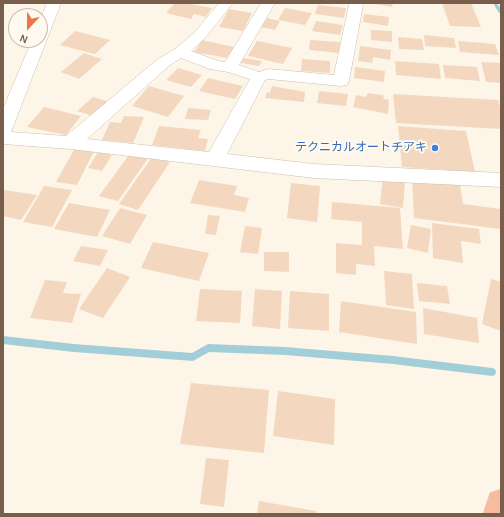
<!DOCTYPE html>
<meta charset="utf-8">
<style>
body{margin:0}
#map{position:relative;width:504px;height:517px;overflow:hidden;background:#fdf6e8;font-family:Karla,sans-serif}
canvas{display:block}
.frame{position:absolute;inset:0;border:4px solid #785e4b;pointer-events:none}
.north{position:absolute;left:8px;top:8px;width:40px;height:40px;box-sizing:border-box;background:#fffaef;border:1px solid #c9bcad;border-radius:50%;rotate:202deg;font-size:11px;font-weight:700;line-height:16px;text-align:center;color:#785e4b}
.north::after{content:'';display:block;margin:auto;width:14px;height:18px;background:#e8774c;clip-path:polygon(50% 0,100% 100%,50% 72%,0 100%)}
</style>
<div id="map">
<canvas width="504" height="517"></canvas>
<div class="frame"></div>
<div class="north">N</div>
</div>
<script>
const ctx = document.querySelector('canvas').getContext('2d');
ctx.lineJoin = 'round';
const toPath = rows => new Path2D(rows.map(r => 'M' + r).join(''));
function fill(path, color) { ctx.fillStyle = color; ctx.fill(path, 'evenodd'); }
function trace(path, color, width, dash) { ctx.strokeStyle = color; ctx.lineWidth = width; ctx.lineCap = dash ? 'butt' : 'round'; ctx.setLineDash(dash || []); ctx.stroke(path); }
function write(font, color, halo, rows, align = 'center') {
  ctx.font = font + ' Karla,"Noto Sans JP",sans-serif'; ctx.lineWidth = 4; ctx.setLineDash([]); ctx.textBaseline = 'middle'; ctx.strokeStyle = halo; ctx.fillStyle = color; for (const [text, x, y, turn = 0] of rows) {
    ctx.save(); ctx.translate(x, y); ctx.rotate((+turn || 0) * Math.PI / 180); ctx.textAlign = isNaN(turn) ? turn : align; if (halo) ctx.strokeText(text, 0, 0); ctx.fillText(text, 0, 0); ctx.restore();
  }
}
fill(toPath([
 [493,3,497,3,501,9,501,13,499,13,493,3],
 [3,336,74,344,192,353,208,344,285,347,393,356,492,368,495,369,496,372,495,375,492,376,393,364,285,355,209,352,193,361,74,352,3,344,3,336]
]), '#a2ced9');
fill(toPath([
 [175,3,186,3,212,8,206,17,194,14,191,19,166,13],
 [370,3,393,3,392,7],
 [442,3,471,3,481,27,450,26],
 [318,5,346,8,344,18,315,14],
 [285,8,312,13,305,25,278,20],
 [229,9,252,13,243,31,219,27],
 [364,14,389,17,388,26,363,22],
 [267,18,280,21,275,30,261,27],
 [316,21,343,25,340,35,312,31],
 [371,30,392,31,392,42,371,40],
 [75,31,110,40,95,54,60,45],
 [424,35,454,38,456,48,425,46],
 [398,37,422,39,424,50,399,49],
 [202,40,234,47,227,58,194,52],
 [310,40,340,42,339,53,309,50],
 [257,41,292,48,283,64,248,56],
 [458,41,495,44,499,55,460,52],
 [360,46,391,50,390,60,373,57,372,63,358,61],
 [84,53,102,59,79,79,61,72],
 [244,58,262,61,259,66,241,63],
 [302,59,330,61,330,73,301,71],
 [395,61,439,64,441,79,396,75],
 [481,62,501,63,501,83,486,82],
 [443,65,477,67,480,81,445,78],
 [355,67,385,71,384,82,354,78],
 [178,68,202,75,191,87,166,80],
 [208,78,243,86,235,99,199,91],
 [149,86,184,96,168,117,132,106],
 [272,86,305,92,304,102,265,98,267,92,270,93],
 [319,91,348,94,346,106,317,103],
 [368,93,383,95,384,99,389,100,388,114,353,107,356,95,366,97],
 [393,94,498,100,501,110,501,129,396,123],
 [93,97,110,102,93,116,77,111],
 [44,107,81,116,66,135,27,127],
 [188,108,211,110,208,120,185,119],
 [124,116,144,117,133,143,102,140,110,122,121,123],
 [159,126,201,130,198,138,208,139,205,151,152,145],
 [398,126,466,131,475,172,402,167],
 [75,148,94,151,77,185,56,182],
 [98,152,112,155,102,171,88,168],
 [131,152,149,157,118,201,99,196],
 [152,157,170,162,138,210,119,204],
 [383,177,405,181,403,208,380,204],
 [412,178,460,184,463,204,501,209,501,229,414,218],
 [199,180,237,186,234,195,249,198,245,212,190,203],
 [291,183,320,186,317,222,287,218],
 [44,186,72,190,52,227,23,222],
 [4,190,37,195,21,220,3,216],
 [332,202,400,208,403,249,374,246,375,266,356,264,356,275,336,273,336,243,362,245,362,222,331,219],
 [69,203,110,210,97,237,54,229],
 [120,208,147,215,130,244,102,236],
 [208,215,220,216,216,235,205,234],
 [432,223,479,229,481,244,461,241,463,263,433,258],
 [411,225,431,229,428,253,407,248],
 [245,226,262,228,258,254,240,252],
 [153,242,209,253,199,281,141,268],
 [81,246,108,250,100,266,73,261],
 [264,252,289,252,289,272,264,271],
 [107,268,130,277,103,318,79,309],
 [384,271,412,274,414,309,386,305],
 [491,279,501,282,501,331,482,324],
 [45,280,67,282,63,293,81,294,72,323,30,318],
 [417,283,447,286,450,304,419,301],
 [200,289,242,291,240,323,196,321],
 [255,289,282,291,280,329,252,326],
 [290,291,329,294,329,331,288,328],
 [341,301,416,312,417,344,339,332],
 [423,308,477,318,479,343,424,334],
 [191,383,269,390,264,453,180,444],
 [278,391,335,399,334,445,273,436],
 [206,458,229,460,224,507,200,504],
 [259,501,316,511,316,514,257,514]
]), '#f3d7bf');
const street = toPath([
 [47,3,61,3,11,132,66,136,158,59,175,49,195,32,219,3,233,3,205,38,191,51,218,61,225,62,261,3,275,3,239,65,259,72,268,69,334,75,349,5,350,3,362,3,363,5,349,81,347,85,341,86,269,79,265,80,227,154,314,164,501,173,501,187,314,178,70,149,3,144,3,109,32,40,40,40,40,20,47,3],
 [181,58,210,69,228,72,250,79,209,152,87,139,170,65,181,58]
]);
const highway = toPath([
 [501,489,501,514,483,514,490,493,501,489]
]);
trace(street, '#cfbead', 1);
trace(highway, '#dcd5d0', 1);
fill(street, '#fff');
fill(highway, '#f7bb9f');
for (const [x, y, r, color] of [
 [435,148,4,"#3f7fe0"]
]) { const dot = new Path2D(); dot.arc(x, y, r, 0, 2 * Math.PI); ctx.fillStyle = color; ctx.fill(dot); trace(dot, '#fffaef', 1.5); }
write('12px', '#366cbe', '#fffaef', [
 ["テクニカルオートチアキ",427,148]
], 'right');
</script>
